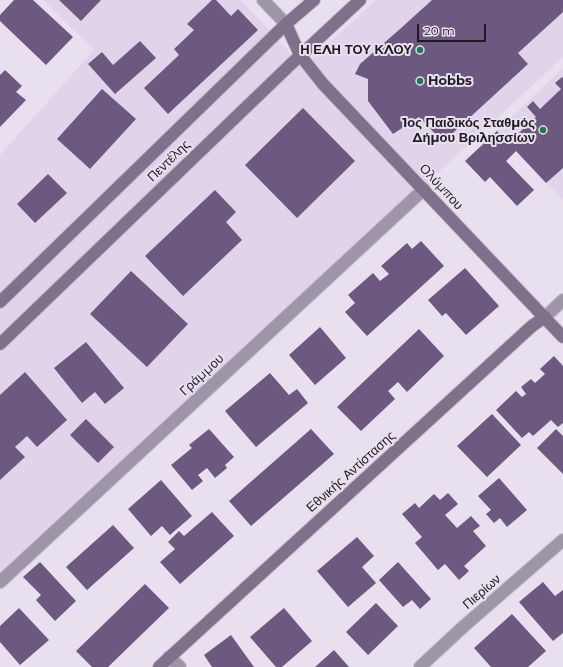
<!DOCTYPE html>
<meta charset="utf-8">
<style>
body{margin:0}
#map{position:relative;width:563px;height:667px;overflow:hidden;background:#e8dfef;font-family:Montserrat,sans-serif}
canvas{display:block}
.scale{position:absolute;left:417px;top:24px;width:69px;height:18px;box-sizing:border-box;border:2px solid #1e1b21;border-top:0;padding-left:5px;font-size:12px;line-height:14px;white-space:nowrap;color:#1e1b21;-webkit-text-stroke:3px #e8dfef;paint-order:stroke}
</style>
<div id="map">
<canvas width="563" height="667"></canvas>
<div class="scale">20 m</div>
</div>
<script>
const ctx = document.querySelector('canvas').getContext('2d');
ctx.lineJoin = 'round';
function fill(path, color) { ctx.fillStyle = color; ctx.fill(path, 'evenodd'); }
const toPath = rows => new Path2D(rows.map(r => 'M' + r).join(''));
function trace(path, color, width, dash) { ctx.strokeStyle = color; ctx.lineWidth = width; ctx.lineCap = dash ? 'butt' : 'round'; ctx.setLineDash(dash || []); ctx.stroke(path); }
function write(font, color, halo, rows, align = 'center') {
  ctx.font = font + ' Montserrat,sans-serif'; ctx.lineWidth = 4; ctx.setLineDash([]); ctx.textBaseline = 'middle'; ctx.strokeStyle = halo; ctx.fillStyle = color; for (const [text, x, y, turn = 0] of rows) {
    ctx.save(); ctx.translate(x, y); ctx.rotate((+turn || 0) * Math.PI / 180); ctx.textAlign = isNaN(turn) ? turn : align; if (halo) ctx.strokeText(text, 0, 0); ctx.fillText(text, 0, 0); ctx.restore();
  }
}
fill(toPath([
 [43,0,241,0,303,67,376,0,563,0,563,57,0,578,0,155,94,50],
 [563,68,563,200,497,131]
]), '#e0d4eb');
fill(toPath([
 [14,0,33,0,73,37,46,65,0,21,0,15],
 [59,0,101,0,81,21],
 [212,0,216,0,231,16,238,9,258,30,168,114,144,88,179,55,174,49,194,30,187,24],
 [432,0,563,0,563,12,518,53,528,64,443,142,419,117,393,134,368,101,368,79,355,74,360,64,400,29],
 [140,41,156,58,115,94,88,64,102,52,113,65],
 [5,70,22,86,16,92,26,100,0,127,0,75],
 [562,77,563,78,563,168,546,183,516,151,506,161,534,190,517,206,490,177,485,182,465,161,497,131,508,143,536,117,527,107,533,101,540,109,561,89,555,83],
 [102,89,136,119,90,169,57,139],
 [303,108,355,161,297,218,245,165],
 [48,174,67,193,35,223,17,204],
 [215,190,236,212,226,222,242,240,183,296,145,256],
 [421,241,444,266,367,336,345,312,355,303,348,295,373,273,380,281,389,274,381,266,407,243,412,249],
 [465,268,499,306,466,335,446,313,442,316,428,300],
 [131,271,188,324,147,367,90,314],
 [320,327,346,358,315,385,289,355],
 [419,329,444,356,407,392,398,382,388,391,395,399,361,431,337,407],
 [86,342,124,388,105,404,95,392,82,403,54,368],
 [554,356,563,366,563,423,558,427,551,420,533,436,529,432,522,438,496,410,516,391,522,397,526,394,521,387,531,379,535,383,545,374,540,369],
 [25,372,67,420,37,447,27,436,15,447,25,457,0,480,0,395],
 [270,373,289,395,297,389,308,403,256,447,225,411],
 [492,414,521,445,487,477,457,446],
 [86,419,114,447,98,463,70,435],
 [209,429,234,457,225,465,227,468,215,478,207,468,198,475,203,481,192,490,171,465,192,448,189,445],
 [311,429,334,454,251,526,229,501],
 [556,429,563,436,563,474,537,448],
 [499,478,527,510,507,527,500,518,494,523,486,514,491,510,478,496],
 [161,480,192,516,170,535,162,526,151,536,128,509],
 [448,493,458,504,445,515,457,528,471,516,480,526,473,531,486,546,464,566,469,571,459,580,445,564,438,570,415,543,422,537,402,514,415,503,419,508,434,494,440,500],
 [212,512,234,536,180,584,160,562,175,549,168,542,179,531,184,536],
 [113,525,134,548,87,590,66,567],
 [357,537,374,556,362,567,376,583,348,607,317,571],
 [40,562,76,601,55,621,36,600,41,595,23,577],
 [398,562,431,599,420,609,412,600,403,607,379,580],
 [543,582,555,596,563,590,563,633,553,641,519,602],
 [145,584,169,608,108,667,92,667,76,651],
 [376,603,398,626,368,655,346,632],
 [19,608,49,640,20,665,0,642,0,626],
 [284,608,312,641,282,667,276,667,250,637],
 [512,614,546,651,528,667,491,667,474,648],
 [231,635,254,667,212,667,204,655],
 [334,650,349,667,315,667]
]), '#6d587f');
const street = toPath([
 [263,0,286,24],
 [545,317,563,300],
 [0,582,424,189],
 [169,657,180,667],
 [420,667,463,627,563,540]
]);
const secondary = toPath([
 [286,24,300,55,323,84,563,337],
 [0,302,286,24,314,0],
 [0,344,290,65,360,0],
 [159,667,532,326,545,317]
]);
trace(street, '#c4bcca', 14);
trace(secondary, '#c4bcca', 14);
trace(street, '#9f95a8', 12);
trace(secondary, '#7f708b', 12);
for (const [x, y, r, color] of [
 [420,50,4,"#1b7a50"],
 [420,81,4,"#1b7a50"],
 [543,130,4,"#1b7a50"]
]) { const dot = new Path2D(); dot.arc(x, y, r, 0, 2 * Math.PI); ctx.fillStyle = color; ctx.fill(dot); trace(dot, '#e8dfef', 1.5); }
write('bold 13px', '#1e1b21', '#e8dfef', [
 ["Η ΕΛΗ ΤΟΥ ΚΛΟΥ",412,50],
 ["Hobbs",428,81,"left"],
 ["1ος Παιδικός Σταθμός",535,123],
 ["Δήμου Βριλησσίων",535,138]
], 'right');
write('13px', '#1e1b21', '#e8dfef', [
 ["Πεντέλης",169,161,-44],
 ["Ολύμπου",441,187,47],
 ["Γράμμου",202,375,-43],
 ["Εθνικής Αντίστασης",351,472,-42],
 ["Πιερίων",482,592,-41]
]);
</script>
